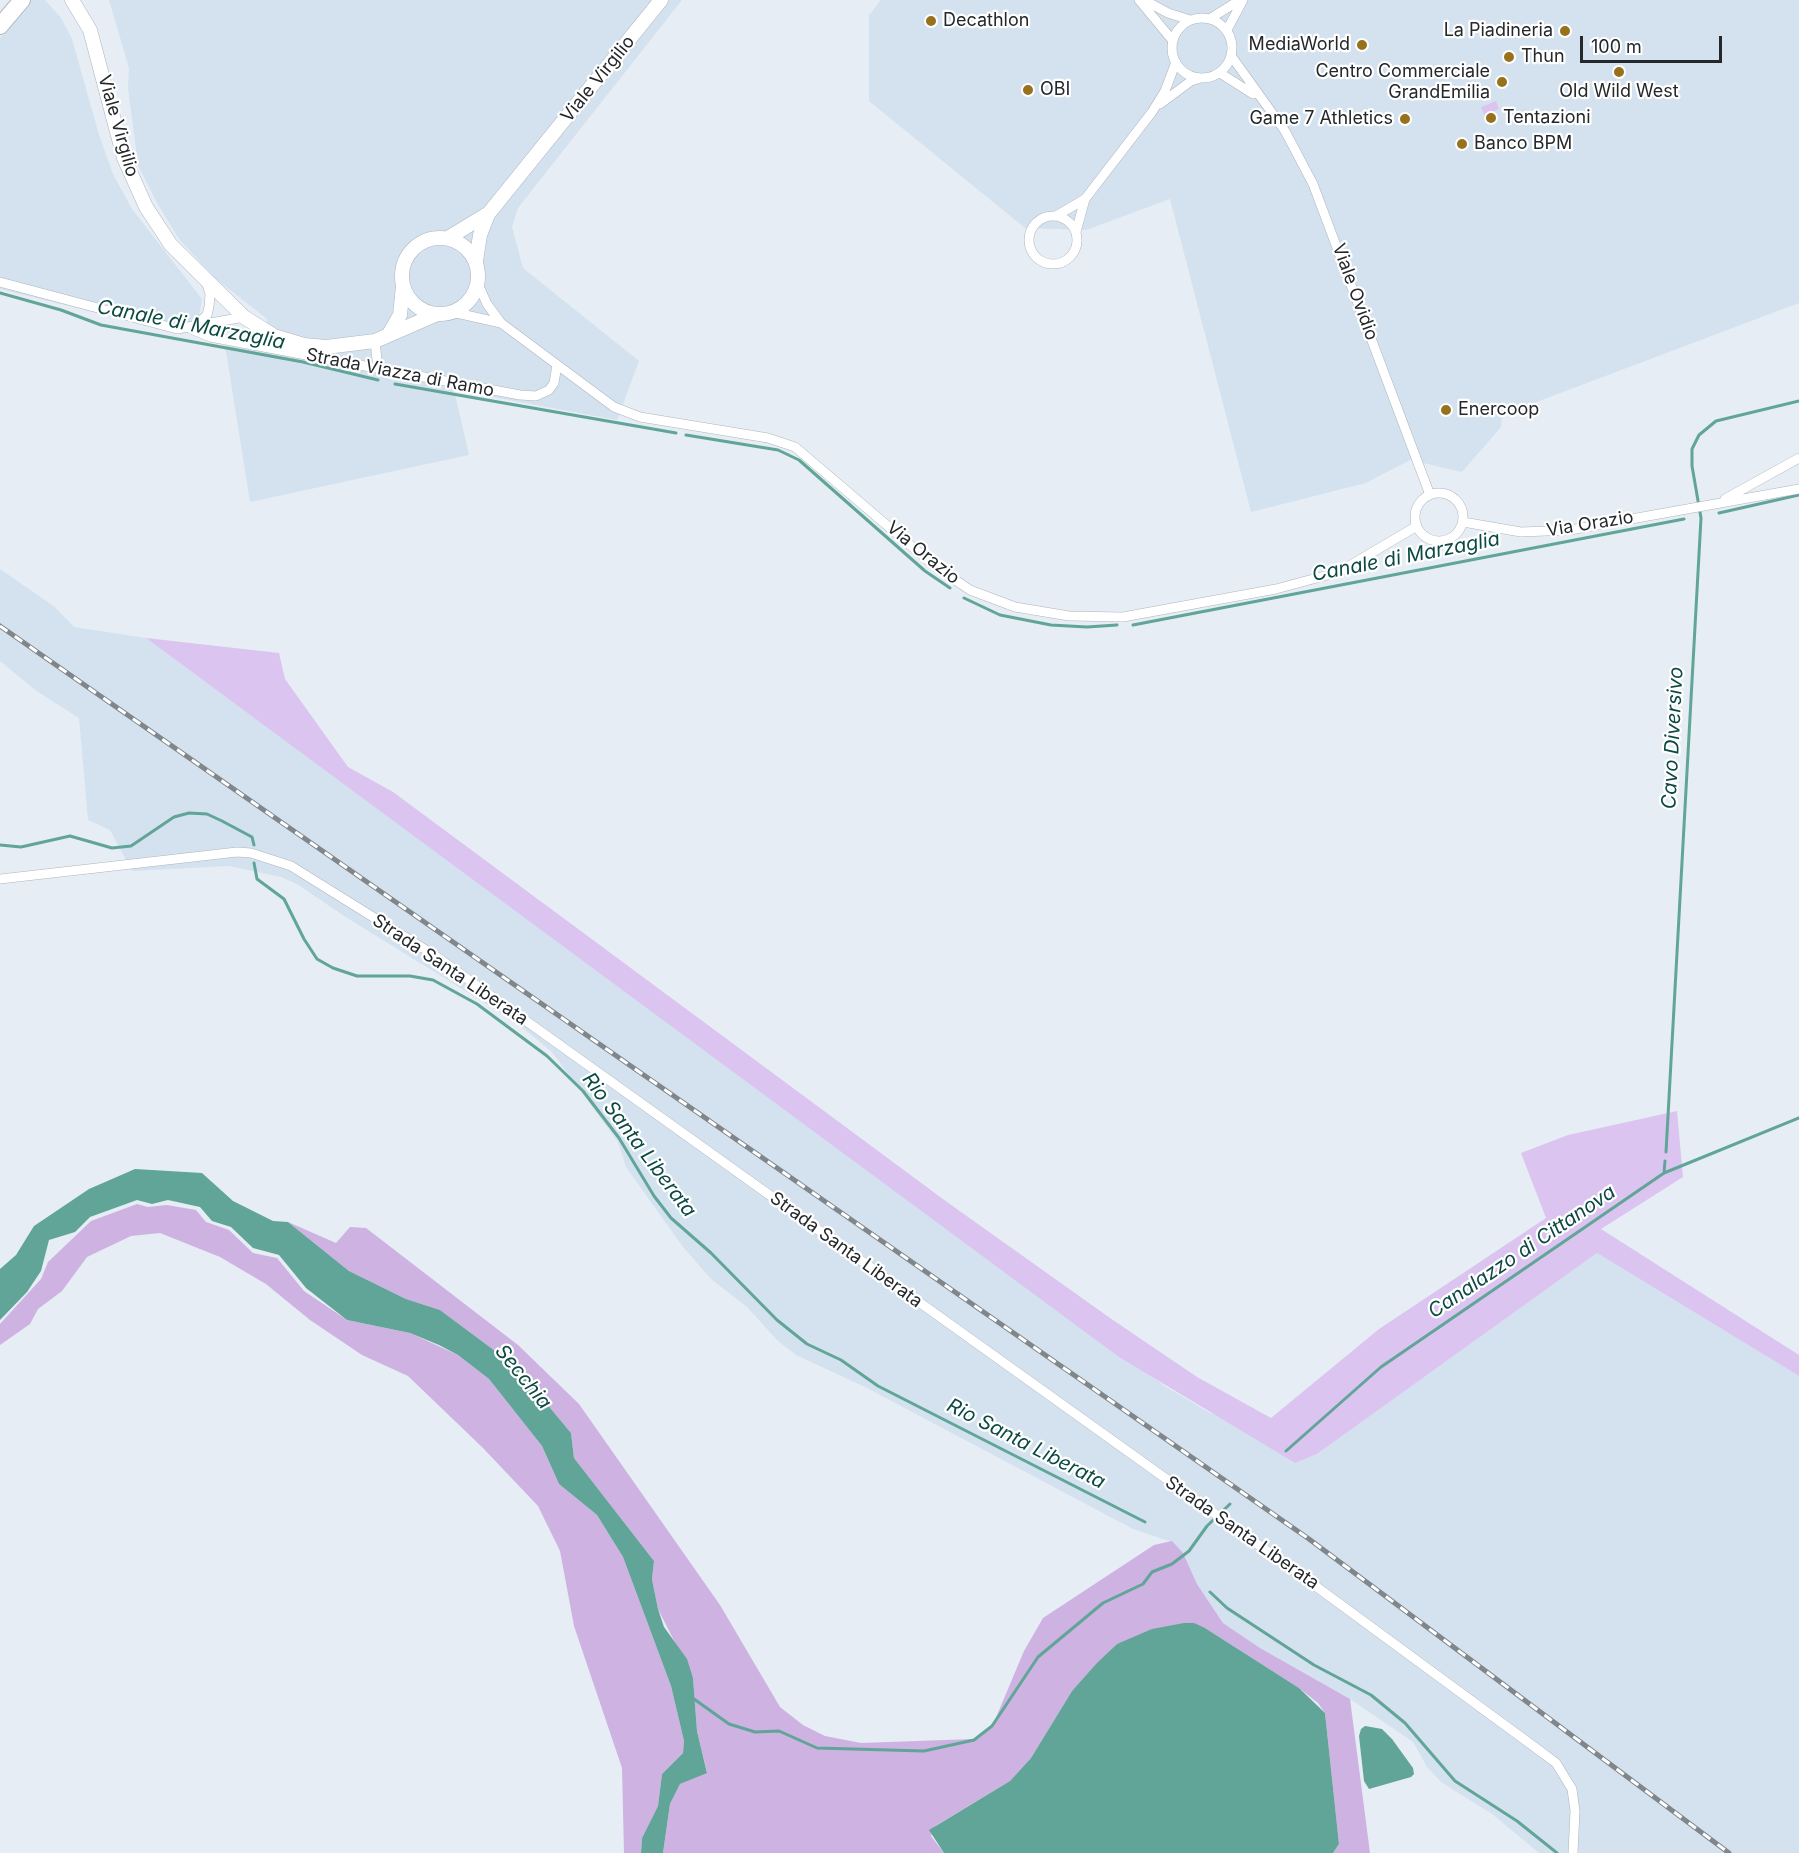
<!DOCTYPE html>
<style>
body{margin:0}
#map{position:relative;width:1799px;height:1853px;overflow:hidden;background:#e6edf4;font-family:Inter,sans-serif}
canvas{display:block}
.scale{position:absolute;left:1580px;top:36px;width:142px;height:27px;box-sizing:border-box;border:3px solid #25282b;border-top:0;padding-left:8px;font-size:18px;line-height:21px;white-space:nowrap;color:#25282b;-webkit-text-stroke:4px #fff;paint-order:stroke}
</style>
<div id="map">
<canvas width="1799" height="1853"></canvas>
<div class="scale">100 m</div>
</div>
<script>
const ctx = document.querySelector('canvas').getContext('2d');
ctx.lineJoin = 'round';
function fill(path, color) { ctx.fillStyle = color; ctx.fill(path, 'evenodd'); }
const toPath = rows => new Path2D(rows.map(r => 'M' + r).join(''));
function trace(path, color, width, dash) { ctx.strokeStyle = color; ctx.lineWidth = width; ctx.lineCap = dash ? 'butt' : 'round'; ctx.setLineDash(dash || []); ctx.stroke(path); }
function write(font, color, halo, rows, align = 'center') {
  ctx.font = font + ' Inter,sans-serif'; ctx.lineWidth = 4.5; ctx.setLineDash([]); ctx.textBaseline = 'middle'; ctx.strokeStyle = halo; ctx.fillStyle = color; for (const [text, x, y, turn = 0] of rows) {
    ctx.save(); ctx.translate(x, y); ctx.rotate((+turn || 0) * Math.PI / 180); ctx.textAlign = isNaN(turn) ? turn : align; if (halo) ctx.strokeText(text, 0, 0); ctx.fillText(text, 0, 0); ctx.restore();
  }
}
fill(toPath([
 [31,0,45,0,61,18,72,39,99,135,113,174,132,209,202,299,199,317,183,334,0,289,0,38],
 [109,0,682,0,518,208,512,227,523,268,639,361,617,420,454,390,469,455,250,502,225,345,263,352,267,319,215,278,179,239,157,203,138,165,128,88,129,68],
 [881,0,1799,0,1799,303,1502,415,1501,427,1462,472,1410,460,1366,483,1251,512,1170,199,1086,230,1025,228,869,101,869,15],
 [0,569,55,607,74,627,146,638,1166,1387,1210,1413,1222,1417,1295,1463,1317,1454,1597,1253,1799,1376,1799,1853,1539,1853,1492,1814,1441,1782,1427,1767,1413,1742,1350,1699,1260,1648,1223,1623,1197,1584,1183,1553,1172,1542,1133,1529,865,1387,796,1355,778,1341,747,1307,711,1279,683,1247,626,1167,618,1142,552,1052,517,1023,344,916,297,884,281,877,229,866,132,871,110,830,88,820,79,718,35,690,0,661]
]), '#d4e2ef');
fill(toPath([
 [1496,101,1499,109,1484,115,1481,107],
 [146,638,279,653,285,679,348,767,393,792,947,1202,1110,1318,1197,1377,1271,1418,1379,1329,1546,1218,1521,1153,1568,1135,1677,1111,1683,1177,1601,1229,1799,1355,1799,1376,1597,1253,1317,1454,1295,1463,1119,1357]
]), '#dcc4f0');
fill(toPath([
 [137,1204,148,1207,167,1205,196,1210,206,1222,229,1230,253,1253,277,1258,304,1291,347,1320,410,1333,458,1355,489,1379,542,1446,559,1484,597,1515,623,1557,671,1686,684,1741,683,1753,662,1774,658,1806,642,1838,641,1853,624,1853,622,1768,574,1626,560,1551,538,1506,483,1448,408,1376,362,1355,310,1320,266,1284,220,1257,160,1233,131,1236,87,1257,62,1291,38,1309,30,1324,0,1345,0,1324,41,1279,48,1262,91,1221],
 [288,1222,336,1243,350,1227,366,1228,518,1345,579,1404,720,1605,780,1707,803,1725,825,1736,861,1743,973,1739,992,1727,1024,1651,1043,1618,1154,1545,1172,1541,1183,1553,1197,1584,1223,1623,1260,1648,1350,1699,1370,1853,1333,1853,1339,1844,1325,1713,1318,1703,1299,1688,1205,1628,1117,1644,1072,1691,1031,1758,1010,1781,935,1826,931,1836,944,1853,663,1853,670,1804,680,1784,707,1772,697,1731,693,1678,658,1609,652,1579,654,1561,574,1458,571,1433,541,1397,526,1374,440,1310,406,1299,349,1271]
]), '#cdb2e2');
fill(toPath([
 [135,1169,202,1173,233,1201,273,1221,288,1222,349,1271,406,1299,440,1310,526,1374,541,1397,571,1433,574,1458,654,1561,652,1579,658,1609,664,1627,687,1659,693,1678,697,1731,707,1773,680,1784,670,1804,663,1853,641,1853,642,1838,658,1806,662,1774,683,1753,684,1741,671,1686,623,1557,597,1515,559,1484,542,1446,489,1379,458,1355,439,1345,410,1333,347,1320,306,1288,279,1255,253,1248,231,1227,212,1221,200,1207,168,1200,152,1204,137,1200,90,1217,75,1232,49,1240,41,1271,27,1292,0,1320,0,1269,16,1255,34,1226,89,1189],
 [1184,1623,1194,1623,1205,1628,1299,1688,1325,1713,1339,1844,1333,1853,944,1853,929,1830,1010,1781,1031,1758,1072,1691,1097,1663,1117,1644,1152,1629],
 [1365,1726,1382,1729,1392,1739,1413,1768,1414,1774,1411,1777,1369,1789,1364,1781,1359,1736,1361,1729]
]), '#60a597');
trace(toPath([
 [0,293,61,310,101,325,303,362,378,380],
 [395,384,676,433],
 [686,435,778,450,799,460,925,571,950,588],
 [1719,513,1799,495],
 [964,598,1000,615,1051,625,1087,627,1117,625],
 [1133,625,1684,519],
 [0,845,21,847,70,836,112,848,131,846,174,817,189,813,207,814,222,821,252,837,254,845],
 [254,863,257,879,284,899,304,939,317,959,333,968,357,976,410,976,433,980,477,1004,547,1056,583,1091,619,1138,654,1196,671,1218,711,1253,777,1320,807,1344,841,1360,878,1386,1145,1522],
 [1666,1152,1701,518,1692,466,1692,449,1699,435,1716,421,1799,401],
 [1664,1173,1665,1161],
 [1286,1451,1381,1367,1664,1173,1799,1118],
 [1210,1592,1227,1608,1314,1665,1371,1695,1405,1723,1455,1781,1517,1821,1557,1853],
 [694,1699,729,1724,755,1732,779,1731,817,1748,924,1751,974,1740,992,1726,1038,1657,1103,1603,1143,1584,1152,1572,1172,1564,1189,1551,1207,1526,1230,1504]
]), '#60a597', 3);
const street = toPath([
 [1139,0,1173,41],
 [1144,0,1168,13,1190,20],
 '1172 48a30 30 0 1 1 60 0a30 30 0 1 1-60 0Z',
 [1211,18,1240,0],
 [1227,30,1243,0],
 [1232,57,1285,131,1313,184,1430,495],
 [1220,73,1253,94],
 [1160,104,1191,81,1201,78],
 [1085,199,1152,112,1165,91,1176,62],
 '1029 240a24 24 0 1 1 48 0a24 24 0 1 1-48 0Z',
 [1056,216,1085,199,1076,232],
 [0,282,177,329,244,317],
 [478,284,487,304,501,323,614,407,640,417,768,438,795,447,936,567,970,590,1015,607,1069,616,1123,617,1276,589,1339,572,1417,526],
 [452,312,501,323],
 [196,325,207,315,209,307,210,294,206,281],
 [191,329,210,337,520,395,536,396,549,390,554,383,557,365],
 [375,341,378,369],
 '1415 517a24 24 0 1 1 48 0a24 24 0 1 1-48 0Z',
 [1725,499,1799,458],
 [1463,522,1521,532,1570,530,1799,489],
 [0,879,237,852,251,853,291,866,434,955,1295,1571,1540,1751,1556,1763,1572,1789,1575,1811,1573,1853]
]);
const secondary = toPath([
 [72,0,90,30,124,158,146,207,171,245,244,317,274,336,304,345,326,347,375,341,437,314],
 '402 276a38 38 0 1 1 76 0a38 38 0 1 1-76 0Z',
 [448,238,489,213,661,0],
 [476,261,480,235,487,217],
 [389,334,400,315,403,286]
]);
const highway = toPath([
 [0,26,22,0]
]);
trace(street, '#aeb5bc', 10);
trace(secondary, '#aeb5bc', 15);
trace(highway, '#aeb5bc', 18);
trace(street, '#fff', 9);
trace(secondary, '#fff', 14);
trace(highway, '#fff', 16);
const rail = toPath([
 [0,626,1309,1539,1729,1853]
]);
trace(rail, '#81868b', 5);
trace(rail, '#fff', 3, [9]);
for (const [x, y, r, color] of [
 [931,21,6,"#97711b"],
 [1565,31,6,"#97711b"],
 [1362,45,6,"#97711b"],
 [1509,57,6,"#97711b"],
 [1619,72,6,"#97711b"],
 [1502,82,6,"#97711b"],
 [1028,90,6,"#97711b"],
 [1491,118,6,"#97711b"],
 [1405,119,6,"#97711b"],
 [1462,144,6,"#97711b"],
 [1446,410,6,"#97711b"]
]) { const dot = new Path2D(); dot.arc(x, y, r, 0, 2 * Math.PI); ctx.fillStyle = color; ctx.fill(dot); trace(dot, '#fff', 2); }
write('18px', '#25282b', '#fff', [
 ["Decathlon",943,21],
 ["La Piadineria",1553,31,"right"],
 ["MediaWorld",1350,45,"right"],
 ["Thun",1521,57],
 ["Centro Commerciale",1490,72,"right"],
 ["GrandEmilia",1490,93,"right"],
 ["OBI",1040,90],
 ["Old Wild West",1619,92,"center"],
 ["Tentazioni",1503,118],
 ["Game 7 Athletics",1393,119,"right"],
 ["Banco BPM",1474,144],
 ["Enercoop",1458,410]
], 'left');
write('18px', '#25282b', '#fff', [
 ["Viale Virgilio",598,79,-51],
 ["Viale Virgilio",118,126,74],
 ["Viale Ovidio",1355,292,70],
 ["Strada Viazza di Ramo",400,373,11],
 ["Via Orazio",1590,524,-9],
 ["Via Orazio",923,553,39],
 ["Strada Santa Liberata",450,970,34],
 ["Strada Santa Liberata",846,1250,36],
 ["Strada Santa Liberata",1242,1533,35]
]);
write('italic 20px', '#0c4a41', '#fff', [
 ["Canale di Marzaglia",191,325,11],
 ["Canale di Marzaglia",1406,557,-11],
 ["Cavo Diversivo",1673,738,-87],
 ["Rio Santa Liberata",639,1145,53],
 ["Canalazzo di Cittanova",1522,1252,-34],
 ["Secchia",523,1377,51],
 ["Rio Santa Liberata",1026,1444,27]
]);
</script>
